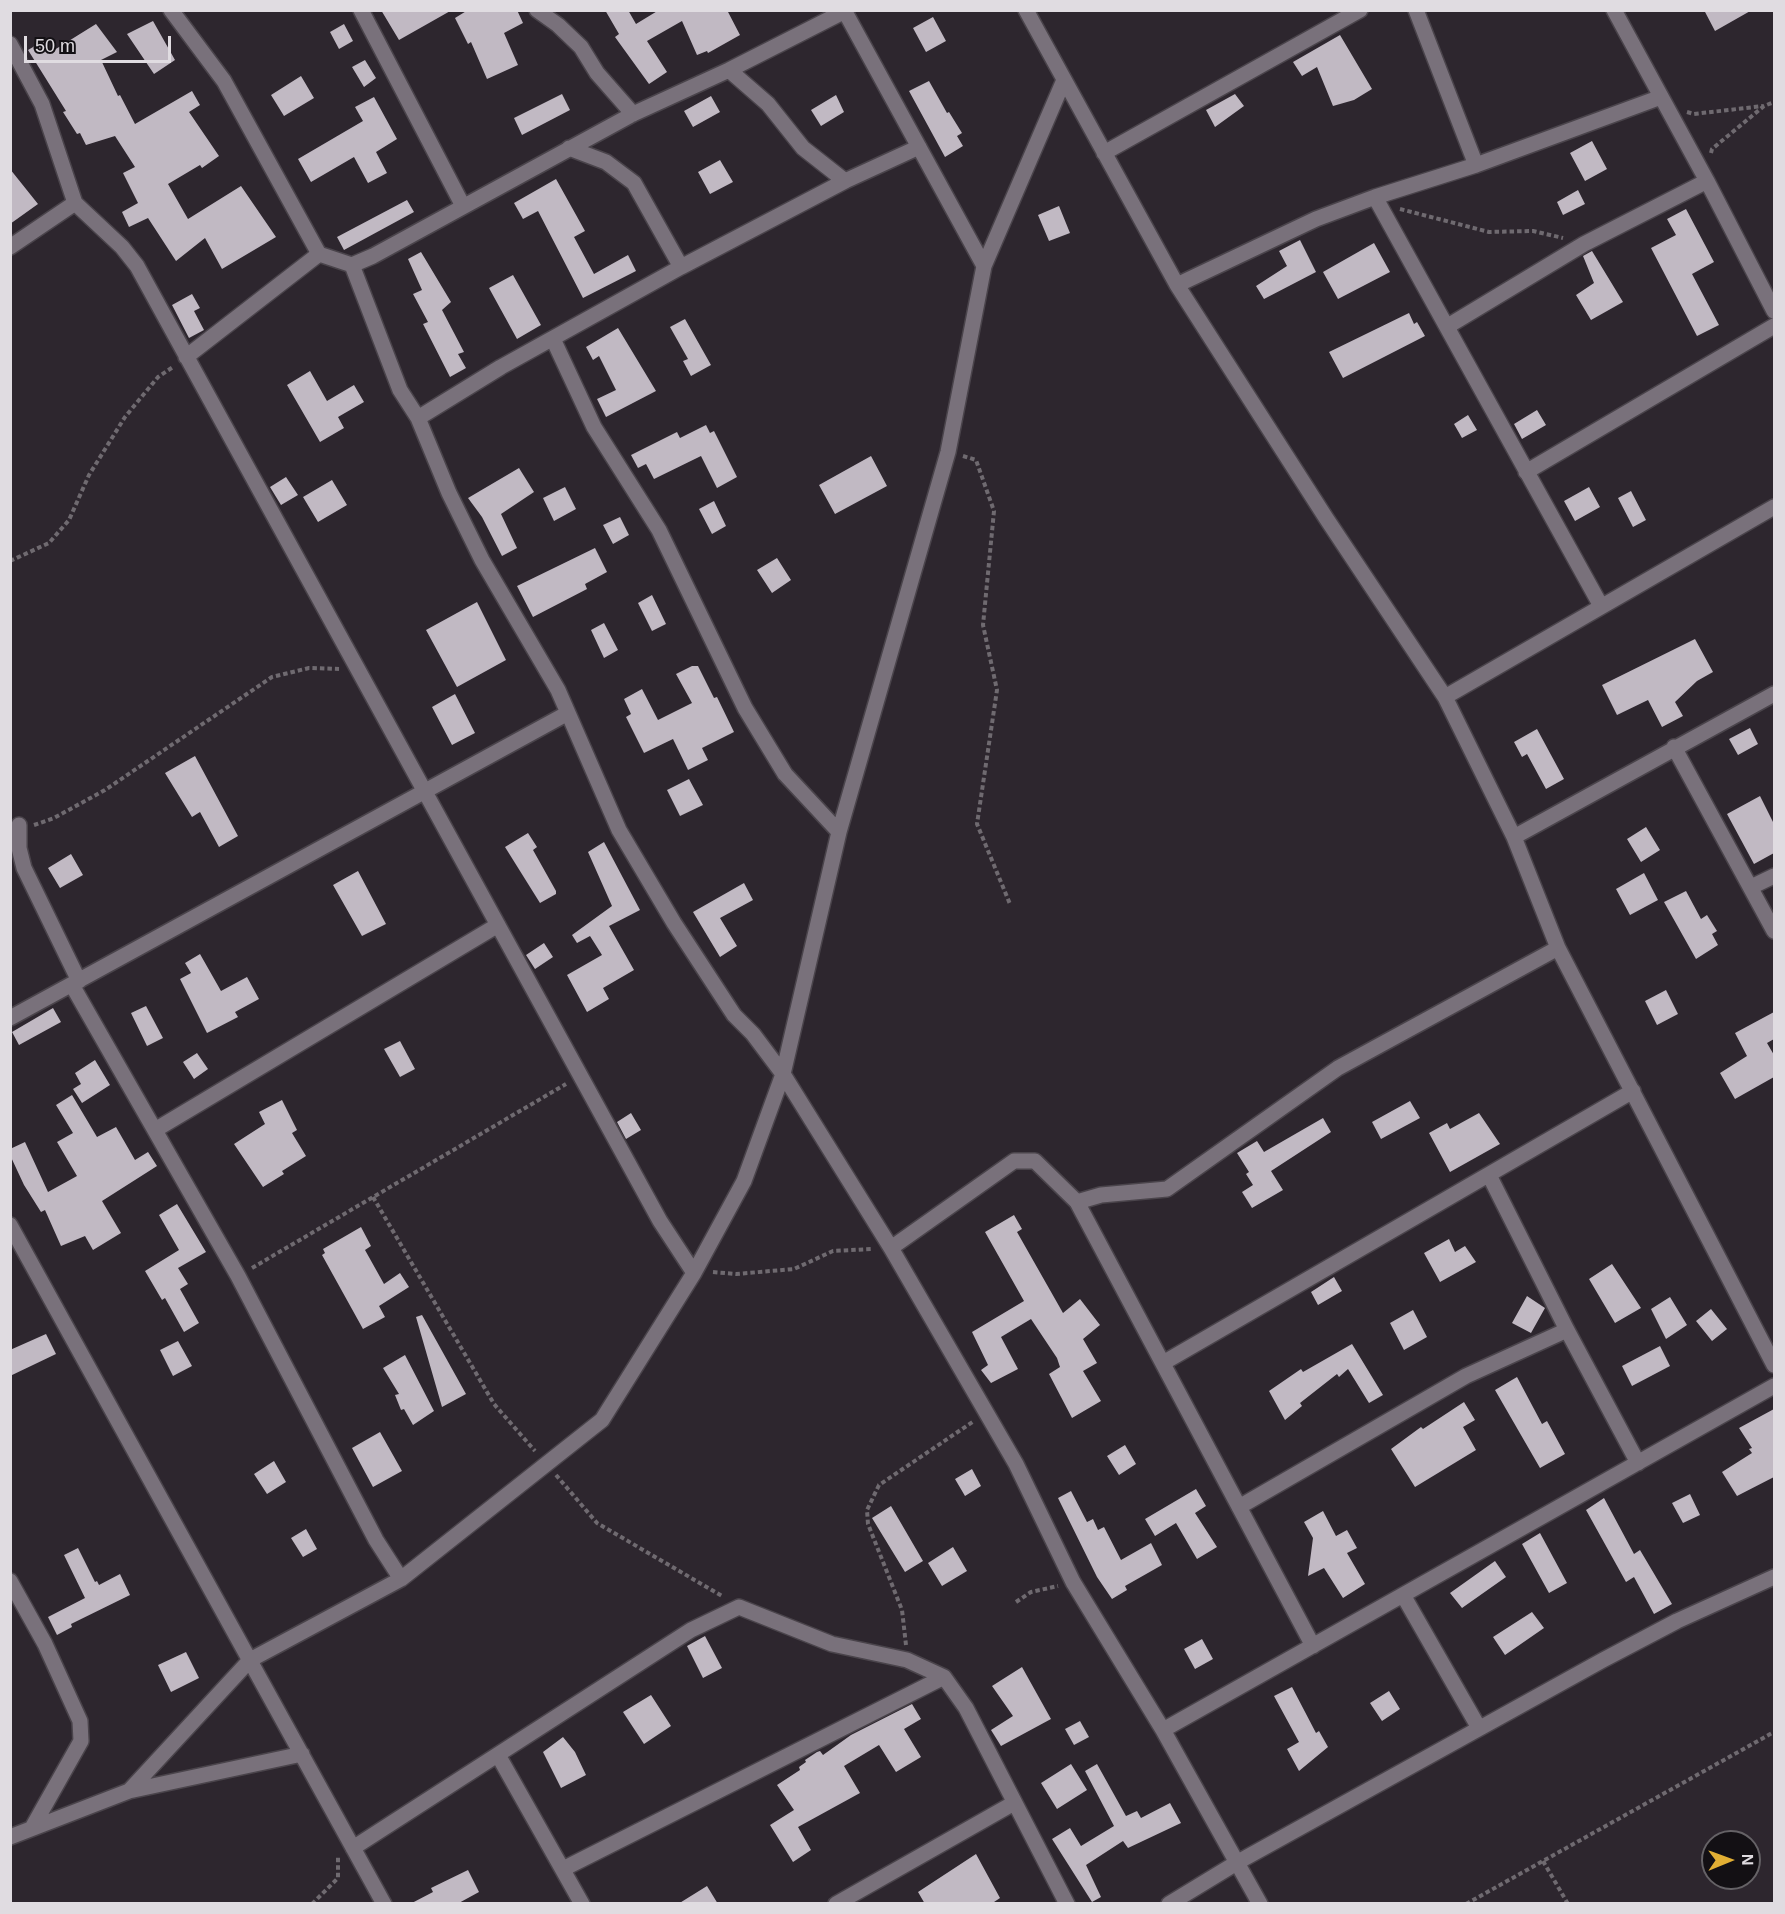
<!DOCTYPE html>
<style>
body{margin:0}
#map{position:relative;width:1785px;height:1914px;overflow:hidden;background:#2d262e;font-family:Arial,sans-serif}
canvas{display:block}
.frame{position:absolute;inset:0;border:12px solid #e0dce1;pointer-events:none}
.north{position:absolute;left:1701px;top:1830px;width:60px;height:60px;box-sizing:border-box;background:#131014;border:2px solid #656266;border-radius:50%;rotate:89deg;font-size:16px;font-weight:700;line-height:24px;text-align:center;color:#e0dce1}
.north::after{content:'';display:block;margin:auto;width:21px;height:27px;background:#e2af34;clip-path:polygon(50% 0,100% 100%,50% 72%,0 100%)}
.scale{position:absolute;left:24px;top:36px;width:147px;height:27px;box-sizing:border-box;border:3px solid #e0dce1;border-top:0;padding-left:8px;font-size:18px;line-height:21px;white-space:nowrap;color:#e0dce1;-webkit-text-stroke:4px #131014;paint-order:stroke}
</style>
<div id="map">
<canvas width="1785" height="1914"></canvas>
<div class="frame"></div>
<div class="north">N</div>
<div class="scale">50 m</div>
</div>
<script>
const ctx = document.querySelector('canvas').getContext('2d');
ctx.lineJoin = 'round';
function fill(path, color) { ctx.fillStyle = color; ctx.fill(path, 'evenodd'); }
const toPath = rows => new Path2D(rows.map(r => 'M' + r).join(''));
function trace(path, color, width, dash) { ctx.strokeStyle = color; ctx.lineWidth = width; ctx.lineCap = dash ? 'butt' : 'round'; ctx.setLineDash(dash || []); ctx.stroke(path); }
fill(toPath([
 [381,10,452,10,399,40],
 [468,10,517,10,523,23,504,33,518,65,487,79,471,42,468,44,455,18],
 [605,10,628,10,636,24,659,10,727,10,740,35,708,53,707,51,697,55,682,21,647,41,667,72,649,84,615,37,619,34],
 [1704,10,1752,10,1715,31],
 [933,17,946,41,926,52,913,28],
 [153,21,175,60,154,74,127,34],
 [96,24,117,52,101,60,118,96,120,95,135,124,192,91,200,105,189,112,219,156,202,168,200,165,168,184,188,219,241,186,276,237,222,269,205,238,176,261,148,218,129,227,122,212,138,203,123,173,135,167,115,136,86,145,80,133,77,134,63,112,66,111,28,50,45,40,51,52],
 [344,24,353,41,339,49,330,32],
 [1340,35,1372,89,1354,100,1333,106,1317,67,1302,76,1293,62],
 [365,60,376,78,364,87,352,67],
 [301,76,314,98,284,116,271,95],
 [929,81,947,113,949,112,962,133,957,136,963,146,945,157,909,91],
 [562,94,570,110,522,135,514,118],
 [1235,94,1244,106,1215,127,1206,110],
 [836,95,844,112,821,126,811,110],
 [711,96,720,112,693,127,684,111],
 [374,97,397,139,376,152,387,173,368,183,354,157,311,182,298,159,363,121,355,107],
 [1592,141,1607,169,1585,181,1570,153],
 [720,160,733,182,710,194,698,172],
 [10,169,38,204,10,224],
 [556,179,585,231,574,237,594,274,628,255,636,271,583,298,538,211,523,219,514,203],
 [1578,190,1585,204,1563,215,1557,202],
 [407,200,414,212,344,250,337,237],
 [1059,206,1070,233,1049,241,1038,215],
 [1686,209,1714,262,1692,274,1719,325,1697,336,1651,248,1676,235,1667,219],
 [1300,240,1316,272,1264,299,1256,286,1287,266,1279,251],
 [1374,243,1390,272,1338,299,1323,272],
 [1592,251,1623,302,1591,320,1576,295,1594,283,1583,256],
 [421,252,451,302,442,310,464,352,458,354,466,368,450,377,423,324,428,322,413,294,422,290,408,259],
 [513,275,541,325,517,339,489,288],
 [192,294,200,308,194,311,204,330,189,338,172,305],
 [1409,313,1414,324,1417,322,1425,336,1343,378,1329,352],
 [685,319,711,365,691,376,683,361,688,359,670,327],
 [618,328,656,391,606,417,597,399,616,390,599,356,593,360,586,347],
 [310,371,327,401,354,385,364,402,338,417,344,428,320,442,287,385],
 [1537,410,1546,425,1522,439,1514,424],
 [1468,415,1477,430,1462,438,1454,424],
 [706,425,710,433,714,431,737,477,717,488,701,456,654,479,646,464,638,468,631,455,677,432,680,438],
 [871,456,887,486,835,514,819,485],
 [519,468,534,492,501,514,517,548,502,556,482,517,468,498],
 [286,477,298,495,281,505,270,487],
 [332,480,347,505,318,522,303,497],
 [565,487,576,509,554,521,543,498],
 [1589,487,1600,507,1575,521,1564,501],
 [1631,491,1646,520,1633,527,1618,498],
 [714,501,726,526,712,534,699,509],
 [620,517,629,535,613,544,603,525],
 [595,548,607,572,585,584,587,589,533,617,517,586],
 [777,558,791,580,772,593,757,570],
 [652,595,666,624,652,631,638,603],
 [477,602,506,660,457,687,426,630],
 [604,623,618,650,604,658,591,630],
 [1695,639,1713,672,1697,681,1675,702,1683,716,1662,727,1648,700,1617,715,1602,685],
 [692,666,698,666,714,698,717,697,734,732,702,748,708,760,688,770,673,739,644,753,626,717,631,714,624,699,642,689,658,720,692,703,676,674],
 [455,694,475,733,452,745,432,707],
 [1750,728,1758,744,1738,755,1729,739],
 [1537,729,1564,779,1546,789,1527,754,1522,757,1514,742],
 [195,756,238,836,219,847,200,812,192,817,165,773],
 [689,779,703,805,680,816,667,790],
 [1760,796,1774,824,1774,853,1754,864,1727,814],
 [1646,827,1660,850,1641,862,1627,839],
 [528,833,537,847,533,850,556,891,556,894,540,903,505,847],
 [604,842,640,910,609,926,634,970,603,988,609,999,587,1012,567,975,602,955,590,936,577,943,572,935,612,906,588,852],
 [71,854,83,875,60,888,48,868],
 [358,871,386,924,362,936,333,885],
 [1644,873,1658,900,1630,915,1616,889],
 [744,883,753,900,720,918,737,946,720,957,693,912],
 [1686,891,1701,919,1707,915,1717,931,1712,934,1718,945,1696,959,1664,902],
 [544,943,553,957,535,969,526,955],
 [200,954,221,991,247,977,259,999,235,1012,238,1017,207,1033,180,979,191,973,185,963],
 [1666,990,1678,1014,1657,1025,1645,1001],
 [146,1006,163,1038,147,1046,131,1013],
 [53,1008,61,1022,19,1045,12,1032],
 [1774,1012,1774,1039,1767,1043,1774,1055,1774,1077,1735,1099,1720,1073,1747,1056,1735,1033],
 [400,1041,415,1069,400,1077,384,1049],
 [197,1053,208,1069,194,1079,183,1062],
 [95,1060,110,1085,82,1103,73,1089,81,1084,75,1073],
 [72,1095,97,1137,116,1127,135,1160,148,1152,157,1166,102,1201,121,1233,93,1250,85,1236,61,1246,45,1210,41,1212,24,1185,10,1155,10,1149,25,1142,48,1192,77,1176,57,1142,73,1133,56,1105],
 [282,1100,297,1130,292,1133,306,1156,282,1171,284,1174,263,1187,234,1144,265,1124,259,1112],
 [1410,1101,1420,1118,1381,1139,1372,1122],
 [631,1113,641,1130,626,1139,617,1122],
 [1479,1113,1500,1144,1450,1172,1429,1133,1447,1123,1450,1129],
 [1323,1118,1331,1132,1271,1171,1283,1190,1252,1208,1242,1192,1253,1185,1246,1174,1249,1172,1237,1153,1257,1141,1264,1152],
 [177,1204,206,1252,178,1268,188,1284,180,1289,199,1323,184,1332,165,1298,162,1300,145,1271,179,1250,159,1215],
 [1014,1215,1022,1229,1017,1232,1063,1313,1080,1299,1100,1325,1083,1339,1097,1363,1083,1371,1101,1401,1072,1418,1049,1374,1060,1367,1057,1358,1031,1319,1001,1337,1018,1369,991,1383,981,1370,988,1365,972,1332,1024,1301,985,1232],
 [361,1227,371,1246,365,1250,384,1284,400,1273,409,1287,379,1306,385,1317,363,1329,322,1255,325,1253,323,1249],
 [1449,1239,1455,1252,1465,1246,1476,1262,1440,1282,1424,1253],
 [1612,1264,1641,1308,1615,1323,1589,1279],
 [1334,1277,1342,1291,1318,1305,1311,1292],
 [1527,1296,1545,1308,1531,1333,1512,1323],
 [1670,1297,1687,1325,1666,1339,1651,1309],
 [1711,1309,1727,1329,1712,1341,1696,1321],
 [1413,1310,1427,1337,1404,1350,1390,1323],
 [422,1315,466,1394,442,1407,416,1317],
 [46,1334,56,1354,10,1376,10,1350],
 [178,1341,192,1366,173,1376,160,1350],
 [1352,1344,1383,1395,1369,1403,1348,1369,1339,1377,1337,1374,1300,1403,1302,1406,1285,1420,1269,1391,1301,1369,1303,1372],
 [1660,1346,1670,1366,1632,1386,1622,1366],
 [405,1355,434,1411,413,1425,404,1409,401,1410,395,1395,399,1394,383,1368],
 [1517,1377,1542,1424,1547,1421,1565,1454,1540,1468,1495,1390],
 [1464,1402,1475,1420,1463,1427,1476,1450,1415,1487,1391,1449,1421,1427,1423,1429],
 [1774,1409,1774,1477,1737,1496,1722,1472,1752,1453,1749,1449,1752,1448,1739,1428],
 [380,1432,402,1471,373,1487,352,1448],
 [1125,1445,1136,1464,1119,1475,1107,1456],
 [274,1461,286,1482,267,1494,254,1474],
 [972,1469,981,1486,965,1496,955,1479],
 [1196,1489,1206,1506,1195,1513,1217,1547,1197,1559,1176,1523,1155,1536,1145,1519],
 [1071,1491,1087,1522,1093,1519,1098,1530,1104,1527,1121,1560,1151,1543,1162,1565,1125,1586,1127,1590,1112,1599,1097,1577,1058,1498],
 [1690,1494,1700,1515,1683,1523,1672,1503],
 [1604,1498,1634,1554,1640,1550,1672,1604,1654,1614,1634,1577,1626,1582,1586,1510],
 [891,1506,923,1561,905,1572,872,1518],
 [1323,1511,1336,1536,1347,1530,1357,1548,1347,1553,1365,1584,1343,1598,1324,1568,1308,1576,1313,1538,1304,1522],
 [306,1529,317,1549,303,1557,291,1538],
 [1540,1533,1567,1583,1549,1593,1522,1544],
 [953,1547,967,1571,942,1586,928,1563],
 [78,1548,95,1582,97,1581,99,1585,120,1574,130,1595,71,1624,72,1627,57,1635,48,1617,85,1598,64,1555],
 [1495,1561,1506,1577,1462,1608,1450,1593],
 [1532,1612,1544,1628,1505,1655,1493,1637],
 [705,1636,722,1668,703,1678,687,1646],
 [1202,1639,1213,1659,1195,1669,1184,1649],
 [186,1652,199,1678,171,1692,158,1665],
 [1022,1667,1051,1719,1001,1746,991,1730,1013,1716,992,1686],
 [1292,1687,1316,1733,1319,1731,1328,1747,1299,1771,1287,1749,1299,1742,1274,1696],
 [1389,1691,1400,1709,1382,1721,1370,1703],
 [651,1695,671,1726,644,1744,623,1712],
 [912,1704,921,1719,904,1729,921,1757,896,1772,879,1745,844,1766,860,1793,798,1827,811,1850,793,1862,770,1825,794,1810,777,1785,800,1770,799,1767,806,1762,805,1760,817,1752,820,1751,823,1755,851,1735],
 [1080,1721,1089,1737,1074,1745,1065,1729],
 [563,1737,575,1752,586,1775,561,1788,543,1752],
 [1071,1764,1087,1790,1057,1809,1041,1783],
 [1097,1764,1126,1816,1137,1811,1141,1818,1170,1803,1181,1823,1128,1848,1123,1841,1086,1865,1101,1897,1092,1902,1052,1839,1070,1828,1081,1846,1114,1826,1085,1771],
 [976,1854,1000,1898,991,1904,925,1904,918,1892],
 [468,1870,479,1892,457,1904,410,1904,433,1892,431,1888],
 [707,1886,718,1904,678,1904]
]), '#c1b9c3');
const minor = toPath([
 [171,10,224,81,319,254],
 [361,10,463,206],
 [537,10,558,25,581,47,597,73,633,114],
 [844,10,984,266],
 [1026,10,1177,285,1326,518,1445,697,1514,837,1558,948,1774,1365],
 [1416,10,1476,165],
 [1614,10,1707,181,1774,311],
 [10,44,42,104,75,203,122,247,137,266,660,1221,694,1273],
 [729,70,768,104,803,148,845,181],
 [569,148,606,162,634,183,681,267],
 [1104,153,1360,10],
 [1375,197,1601,606],
 [10,247,75,203],
 [352,265,400,390,418,418,449,493,482,560,558,690,619,830,674,923,734,1015,753,1034,783,1074,891,1248,1016,1464,1073,1582,1163,1730,1260,1904],
 [1177,285,1316,219,1375,197,1476,165,1661,97],
 [1448,326,1584,244,1707,181],
 [553,339,594,427,659,530,745,708,785,774,839,832],
 [186,357,319,254,352,265,373,256,633,114,729,70,845,11],
 [418,418,501,367,681,267,845,181,919,147],
 [1526,472,1774,326],
 [1445,697,1774,507],
 [1674,747,1774,931],
 [19,825,19,848,24,868,79,981],
 [1514,837,1774,694],
 [1751,887,1774,876],
 [72,985,238,1276,376,1540,401,1579],
 [10,1018,568,713],
 [155,1130,498,925],
 [1489,1175,1567,1330,1638,1463],
 [1077,1202,1313,1646],
 [10,1225,384,1904],
 [891,1248,1014,1161,1035,1161,1077,1202,1101,1195,1167,1189,1338,1068,1558,948],
 [1163,1363,1633,1091],
 [1239,1507,1466,1376,1567,1330],
 [10,1581,45,1644,80,1721,81,1741,32,1828],
 [1403,1595,1479,1728],
 [1163,1730,1774,1386],
 [498,1755,582,1904],
 [129,1791,302,1754],
 [10,1837,129,1791,250,1660,401,1579,602,1420,694,1273,744,1181,783,1074,839,832,948,452,984,266,1064,80],
 [353,1848,691,1630,739,1607,832,1644,907,1660,944,1677,966,1708,1067,1904],
 [563,1869,944,1677],
 [836,1904,1014,1803],
 [1169,1904,1238,1862,1603,1660,1677,1621,1774,1577]
]);
trace(minor, '#4a444b', 18);
trace(toPath([
 [1687,112,1694,114,1763,106],
 [1711,153,1712,149,1764,106,1774,102],
 [1400,209,1489,232,1533,231,1563,238],
 [963,456,976,460,994,511,983,625,997,690,977,824,1010,904],
 [10,561,49,543,69,520,89,475,125,417,158,377,173,367],
 [34,825,54,818,105,790,272,677,309,668,339,669],
 [373,1197,494,1404,535,1451],
 [252,1268,566,1084],
 [713,1272,736,1274,794,1269,833,1251,872,1249],
 [556,1475,597,1523,722,1596],
 [1016,1602,1031,1592,1058,1586],
 [906,1645,902,1610,868,1524,867,1510,879,1485,974,1421],
 [1543,1861,1568,1904],
 [312,1904,338,1878,338,1857],
 [1466,1904,1774,1732]
]), '#6f6a70', 4, [4.5, 3]);
trace(minor, '#79717b', 15);
</script>
